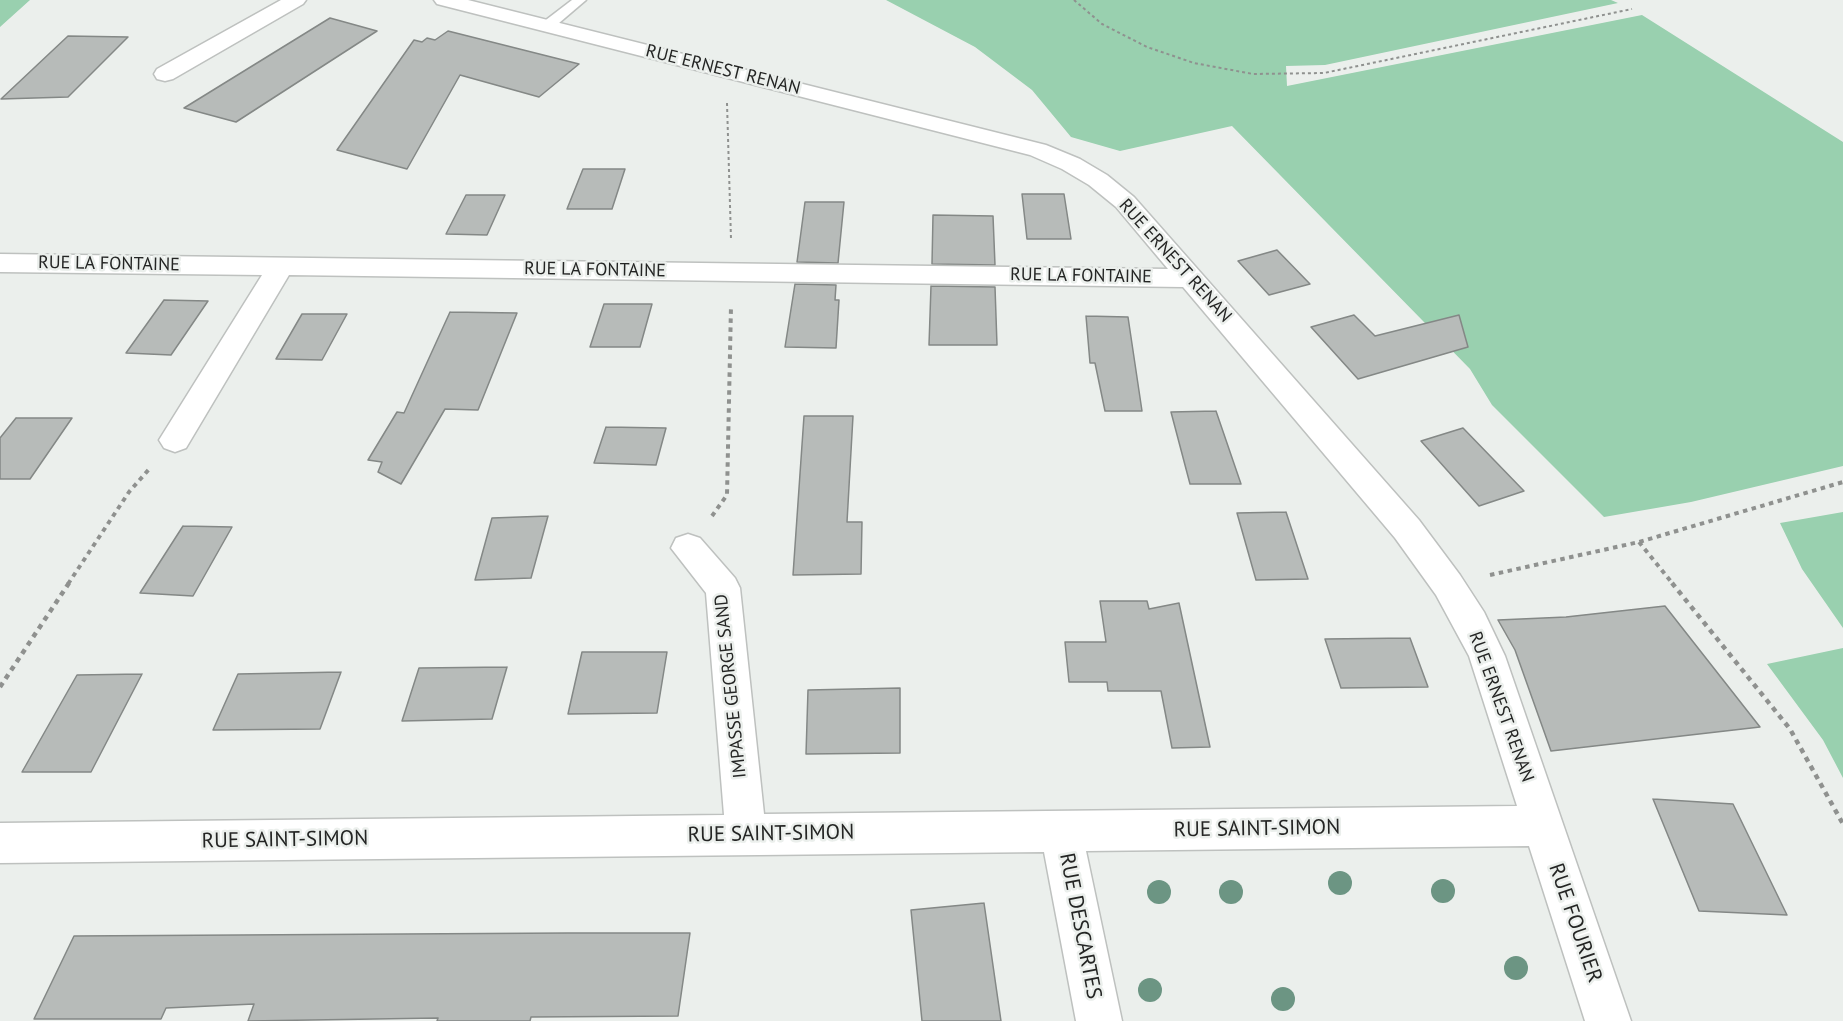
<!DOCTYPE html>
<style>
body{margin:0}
canvas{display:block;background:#ebefec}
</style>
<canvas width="1843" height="1021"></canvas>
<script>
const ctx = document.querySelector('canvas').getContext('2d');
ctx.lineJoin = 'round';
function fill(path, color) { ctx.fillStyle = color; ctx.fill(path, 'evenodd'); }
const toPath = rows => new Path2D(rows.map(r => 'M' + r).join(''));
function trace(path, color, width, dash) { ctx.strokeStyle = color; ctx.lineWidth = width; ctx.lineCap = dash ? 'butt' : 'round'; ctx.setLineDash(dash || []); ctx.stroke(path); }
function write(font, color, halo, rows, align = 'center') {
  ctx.font = font + ' "PT Sans",sans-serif'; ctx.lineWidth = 5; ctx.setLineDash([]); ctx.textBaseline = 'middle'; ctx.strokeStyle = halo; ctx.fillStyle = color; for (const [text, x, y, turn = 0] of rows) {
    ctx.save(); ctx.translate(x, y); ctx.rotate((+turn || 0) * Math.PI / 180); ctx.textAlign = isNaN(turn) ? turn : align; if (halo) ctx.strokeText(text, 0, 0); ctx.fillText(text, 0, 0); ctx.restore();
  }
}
fill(toPath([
 [0,0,30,0,0,27],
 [886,0,1611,0,1618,3,1325,65,1286,66,1287,86,1642,15,1843,142,1843,466,1691,502,1604,517,1492,405,1470,369,1232,126,1120,151,1071,137,1032,90,975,47],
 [1843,512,1843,628,1802,569,1780,523],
 [1843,648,1843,778,1823,740,1767,664]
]), '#99d0af');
const building = toPath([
 [330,18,377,31,236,122,184,108,330,18],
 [448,31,579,64,539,97,460,75,407,169,337,150,414,40,422,42,427,38,435,40,448,31],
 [68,36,128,37,68,97,1,99,68,36],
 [583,169,625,169,612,209,567,209,583,169],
 [1022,194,1064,194,1071,239,1027,239,1022,194],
 [466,195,505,195,487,235,446,234,466,195],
 [805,202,844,202,838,263,797,262,805,202],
 [933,215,993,216,995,265,932,264,933,215],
 [1277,250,1310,284,1269,295,1238,261,1277,250],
 [795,284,836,285,835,300,839,300,836,348,785,347,795,284],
 [931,286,995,287,997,345,929,345,931,286],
 [164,300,208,301,171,355,126,353,164,300],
 [604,304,652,304,640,347,590,347,604,304],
 [450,312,517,313,478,410,445,409,401,484,378,472,382,462,368,460,397,412,404,413,450,312],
 [302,314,347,314,322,360,276,359,302,314],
 [1354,315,1375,336,1459,315,1468,347,1358,379,1311,327,1354,315],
 [1086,316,1128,317,1142,411,1105,411,1095,363,1090,363,1086,316],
 [1216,411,1241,484,1190,484,1171,412,1216,411],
 [804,416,853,416,847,522,862,522,861,574,793,575,804,416],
 [16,418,72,418,30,479,0,479,0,438,16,418],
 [606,427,666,428,656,465,594,463,606,427],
 [1463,428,1524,491,1479,506,1421,441,1463,428],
 [1286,512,1308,579,1256,580,1237,513,1286,512],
 [548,516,531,578,475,580,492,518,548,516],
 [183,526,232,527,193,596,140,593,183,526],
 [1100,601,1147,601,1149,609,1179,603,1210,747,1172,748,1161,691,1108,691,1107,682,1069,682,1065,642,1106,642,1100,601],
 [1665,606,1760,727,1551,751,1515,650,1498,620,1566,617,1665,606],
 [1410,638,1428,687,1341,688,1325,639,1410,638],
 [582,652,667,652,657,713,568,714,582,652],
 [507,667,492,719,402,721,419,668,507,667],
 [341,672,320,729,213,730,238,674,341,672],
 [142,674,91,772,22,772,77,675,142,674],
 [900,688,900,753,806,754,808,690,900,688],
 [1653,799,1733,804,1787,915,1699,911,1653,799],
 [984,903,1001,1021,922,1021,911,910,984,903],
 [568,933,690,933,678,1016,531,1017,530,1021,437,1021,438,1018,248,1021,254,1004,166,1008,161,1019,34,1019,74,936,568,933]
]);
fill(building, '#b7bbb9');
trace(building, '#848886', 1.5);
const service = toPath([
 [572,0,586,0,552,29,542,29,542,23,572,0]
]);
const minor = toPath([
 [281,0,306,0,303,4,173,79,165,81,157,79,154,74,157,69,281,0],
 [434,0,468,0,1046,145,1080,159,1107,175,1134,197,1419,520,1460,575,1484,612,1505,656,1631,1021,1585,1021,1529,846,1086,851,1122,1021,1076,1021,1044,852,0,863,0,823,724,815,706,593,671,548,676,538,688,534,700,538,735,578,740,588,764,814,1517,806,1469,656,1436,595,1395,538,1183,287,289,275,186,448,175,452,164,448,159,440,164,432,262,275,0,272,0,254,1168,269,1116,207,1089,185,1062,169,1030,155,437,4,434,0]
]);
trace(service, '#bec1bf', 3);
trace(minor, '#bec1bf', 3);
trace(toPath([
 [1074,0,1102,24,1147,47,1194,63,1253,74,1324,73,1632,9],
 [727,103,731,239]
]), '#8f918f', 2, [3, 3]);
trace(toPath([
 [712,516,727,495,731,306],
 [1639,542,1673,584],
 [1490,575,1639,542,1843,482],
 [68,584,129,492,151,467]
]), '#8f918f', 4, [4.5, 4.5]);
trace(toPath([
 [1672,583,1790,729,1843,824],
 [0,687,69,583]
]), '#8f918f', 4.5, [5, 5]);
fill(service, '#fff');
fill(minor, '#fff');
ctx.fillStyle = '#6c9583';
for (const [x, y] of [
 [1340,883],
 [1443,891],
 [1159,892],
 [1231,892],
 [1516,968],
 [1150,990],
 [1283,999]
]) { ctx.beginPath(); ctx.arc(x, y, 12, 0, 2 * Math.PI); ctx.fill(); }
write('18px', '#242524', '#ebefec', [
 ["RUE ERNEST RENAN",723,70,14],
 ["RUE ERNEST RENAN",1175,261,48],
 ["RUE LA FONTAINE",109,264,1],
 ["RUE LA FONTAINE",595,270,1],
 ["RUE LA FONTAINE",1081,276,1],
 ["IMPASSE GEORGE SAND",731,686,-96],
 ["RUE ERNEST RENAN",1501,707,70]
]);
write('21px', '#242524', '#ebefec', [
 ["RUE SAINT-SIMON",1257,829,-1],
 ["RUE SAINT-SIMON",771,834,-1],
 ["RUE SAINT-SIMON",285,840,-1],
 ["RUE FOURIER",1575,923,71],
 ["RUE DESCARTES",1080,926,79]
]);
</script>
